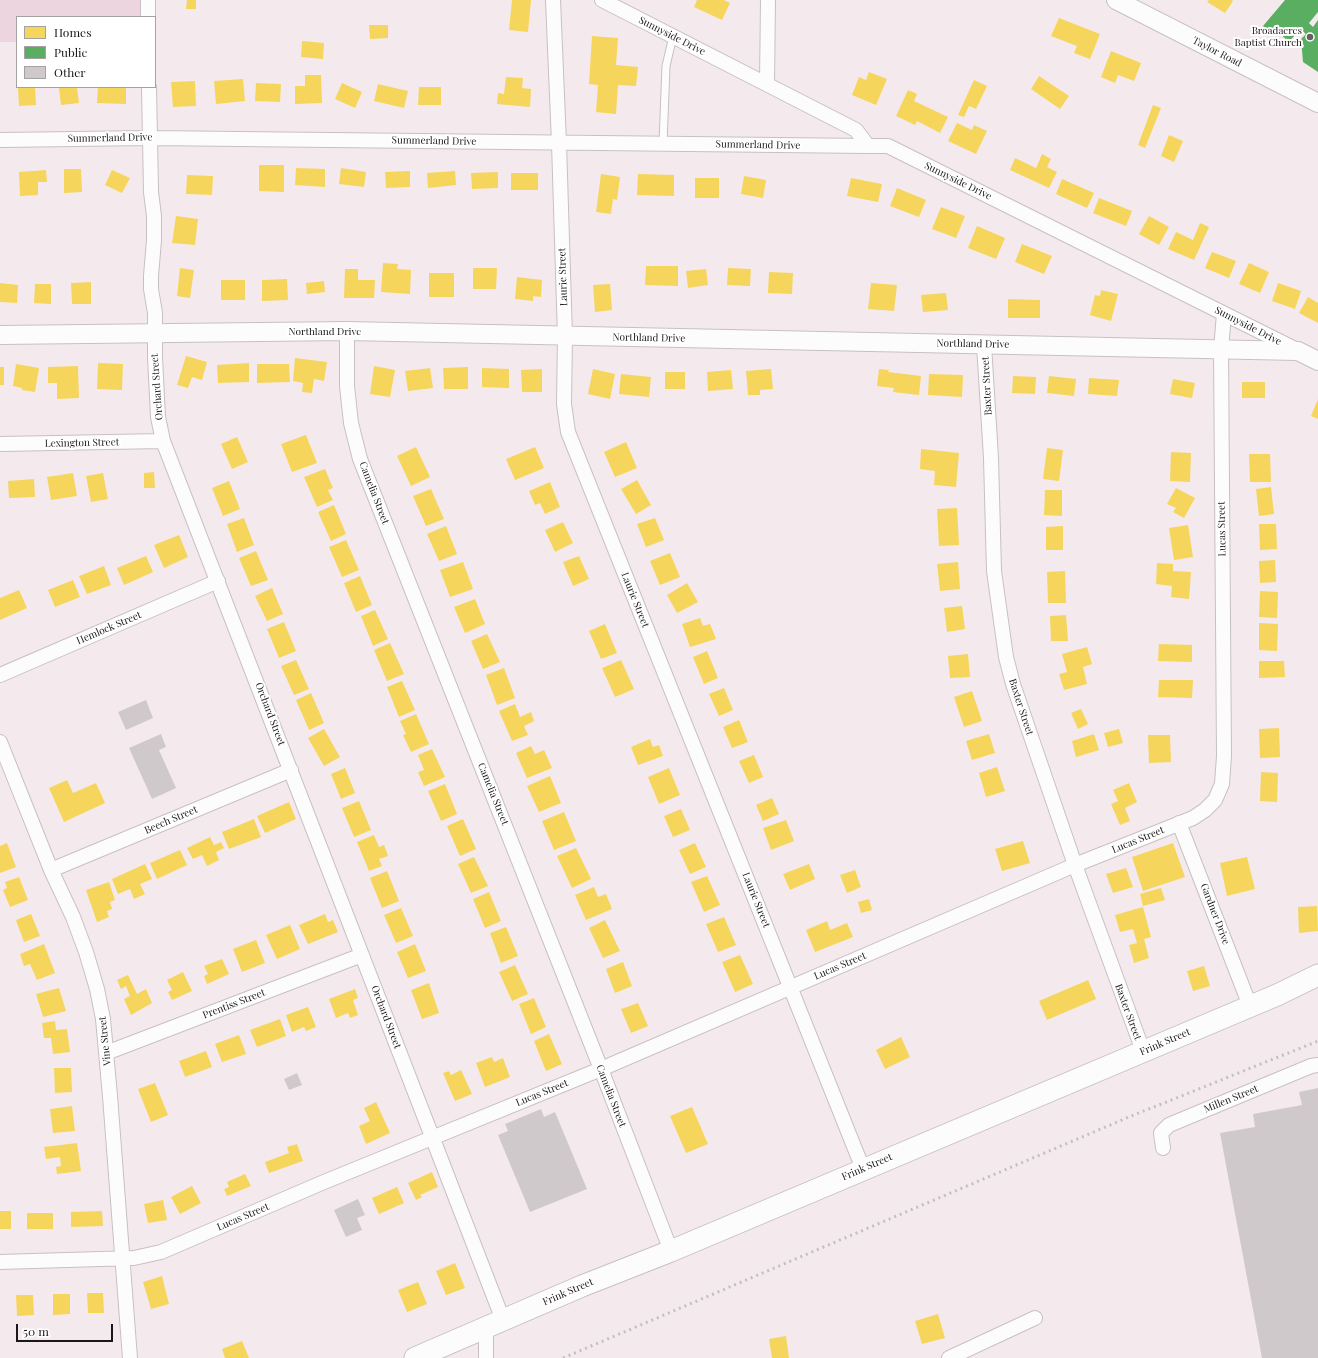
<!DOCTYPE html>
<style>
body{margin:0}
#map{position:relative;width:1318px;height:1358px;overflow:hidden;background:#f4eaee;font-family:"Playfair Display",serif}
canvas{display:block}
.legend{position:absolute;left:16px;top:16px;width:140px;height:72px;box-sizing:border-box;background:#fff;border:1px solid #a4a2a3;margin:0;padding:5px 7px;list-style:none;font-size:12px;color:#1b1618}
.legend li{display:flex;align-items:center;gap:8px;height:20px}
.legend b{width:20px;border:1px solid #a4a2a3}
.scale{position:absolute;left:16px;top:1324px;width:97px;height:18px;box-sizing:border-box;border:2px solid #1b1618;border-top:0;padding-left:5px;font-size:12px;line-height:14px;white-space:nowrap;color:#1b1618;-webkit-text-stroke:3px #fff;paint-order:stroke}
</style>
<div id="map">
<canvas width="1318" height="1358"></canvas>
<ul class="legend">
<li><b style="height:11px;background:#f6d55c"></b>Homes</li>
<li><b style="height:11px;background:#5aae61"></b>Public</li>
<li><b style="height:11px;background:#d0c9cb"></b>Other</li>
</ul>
<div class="scale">50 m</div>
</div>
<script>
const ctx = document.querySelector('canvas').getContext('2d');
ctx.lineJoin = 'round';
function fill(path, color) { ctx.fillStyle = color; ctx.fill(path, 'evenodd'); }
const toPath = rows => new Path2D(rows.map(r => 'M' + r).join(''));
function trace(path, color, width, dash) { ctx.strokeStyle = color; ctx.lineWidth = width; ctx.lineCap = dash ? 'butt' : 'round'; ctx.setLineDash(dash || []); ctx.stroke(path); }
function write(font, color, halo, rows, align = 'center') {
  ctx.font = font + ' "Playfair Display",serif'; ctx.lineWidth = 4; ctx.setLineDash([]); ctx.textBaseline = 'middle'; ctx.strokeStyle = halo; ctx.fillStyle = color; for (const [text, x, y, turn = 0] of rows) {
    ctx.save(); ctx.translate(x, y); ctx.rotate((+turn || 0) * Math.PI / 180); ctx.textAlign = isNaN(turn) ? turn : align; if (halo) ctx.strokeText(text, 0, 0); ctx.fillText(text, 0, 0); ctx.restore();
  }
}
fill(toPath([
 [0,0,142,0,142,17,17,17,17,42,0,42]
]), '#ecd5de');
fill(toPath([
 [187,0,196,0,196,9,186,9],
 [512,0,531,0,528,32,509,30],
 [697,0,724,0,730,3,722,20,694,7],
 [1209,0,1232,0,1233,1,1225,13,1207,2],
 [1059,18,1100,34,1090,59,1074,53,1077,46,1051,36],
 [369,25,388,25,388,38,370,39],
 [592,36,618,38,616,65,638,67,636,86,618,85,616,114,596,112,598,85,589,84],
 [302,41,324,43,323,59,301,57],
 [1111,51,1141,63,1134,81,1118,75,1115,83,1101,77],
 [869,72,887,79,876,105,852,95,859,77,866,80],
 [305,75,321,75,322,103,295,104,295,86,305,86],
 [1039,76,1069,96,1060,109,1031,89],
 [506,77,523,78,522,88,531,89,530,107,497,104,498,93,504,94],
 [243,79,245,101,216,104,214,81],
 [974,80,987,86,976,109,969,106,964,117,958,115],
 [195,81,196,106,173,107,171,82],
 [256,83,281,84,280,102,255,101],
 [342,83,362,92,355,108,335,99],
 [378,84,408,91,404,108,374,101],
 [35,87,36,105,19,106,18,88],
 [69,87,77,87,79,103,61,105,59,88],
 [98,87,126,87,126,104,97,103],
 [419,87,441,87,441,105,418,105],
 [908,90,917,94,914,101,948,117,940,133,917,121,915,125,896,116],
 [1153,105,1161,108,1145,148,1138,145],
 [957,123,972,130,974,125,987,131,976,154,948,141],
 [1169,135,1183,141,1174,162,1161,156],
 [1042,154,1051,159,1047,167,1057,172,1049,188,1010,170,1015,158,1036,168],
 [259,165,284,165,284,192,259,191],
 [296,168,325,169,325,187,295,185],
 [341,168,366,172,364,187,339,184],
 [64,169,81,169,82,192,64,193],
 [46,170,47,182,38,182,38,195,20,196,19,172],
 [112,170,130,178,122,193,105,185],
 [410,171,410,187,386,188,385,172],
 [455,171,456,185,428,188,427,173],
 [498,172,498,188,472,189,471,173],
 [511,173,538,173,538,190,511,190],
 [601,174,620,177,617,200,613,199,611,214,596,212],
 [638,174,674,175,674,196,637,195],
 [187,175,213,176,212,195,186,194],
 [744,176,766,180,763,198,741,194],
 [695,178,719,178,719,198,695,198],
 [851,178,882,184,878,202,847,196],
 [1062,179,1094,193,1087,208,1056,194],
 [897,188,926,200,919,217,890,206],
 [1099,198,1132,211,1126,226,1093,213],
 [941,207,965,216,956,238,932,229],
 [176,216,198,219,195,245,172,243],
 [1149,216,1169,227,1159,245,1139,234],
 [1200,223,1209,227,1194,260,1168,249,1176,232,1193,240],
 [977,226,1005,238,996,259,968,248],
 [1022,244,1052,256,1044,274,1015,262],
 [1212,252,1236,261,1229,278,1205,268],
 [383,263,398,264,397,269,411,270,410,294,381,292],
 [1249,263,1269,272,1260,293,1239,284],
 [646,266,678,266,678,286,645,285],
 [180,268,194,270,190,298,177,296],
 [473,268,497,268,496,289,473,289],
 [728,268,751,269,750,286,727,285],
 [345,269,358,269,358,280,375,280,374,298,344,298],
 [706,269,708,285,688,288,686,271],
 [769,272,793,273,792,294,768,293],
 [429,273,454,273,454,297,429,297],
 [517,277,542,280,541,297,533,296,533,301,515,299],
 [287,279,288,300,262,301,262,280],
 [221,280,245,280,245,300,221,300],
 [324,281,325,292,307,294,306,283],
 [91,282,91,304,72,304,71,283],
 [0,283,18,285,17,303,0,302],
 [871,283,897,285,894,311,868,309],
 [1278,283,1301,291,1295,309,1272,301],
 [35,284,51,284,51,304,34,303],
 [610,284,612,310,595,312,593,285],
 [1101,290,1118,294,1111,321,1090,315,1095,295,1100,296],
 [946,293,948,310,923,312,921,295],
 [1308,297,1318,303,1318,323,1299,313],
 [1008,299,1040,300,1040,318,1008,318],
 [186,356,207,362,202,380,192,377,188,388,177,385],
 [295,358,327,362,324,381,314,379,312,393,302,392,303,383,293,381],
 [98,363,123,364,122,390,97,389],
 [249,363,249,382,218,383,217,365],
 [16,364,39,368,35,392,22,390,22,388,13,386],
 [257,364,289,364,290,382,257,383],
 [78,366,79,398,57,399,57,383,48,383,48,367],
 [374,366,395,370,390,397,370,394],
 [0,367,4,367,4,385,0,385],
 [468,367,468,389,444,389,443,368],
 [430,368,433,388,408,391,405,371],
 [482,368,509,369,509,388,482,387],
 [542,369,542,392,522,392,521,370],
 [593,369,615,374,610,399,588,394],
 [771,369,773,389,760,390,760,395,748,395,746,371],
 [879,369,889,370,888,372,921,376,919,395,893,392,894,388,877,386],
 [731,370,733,389,708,391,707,372],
 [665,372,685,372,685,389,665,389],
 [621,374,651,377,649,397,619,394],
 [929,374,963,375,962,397,928,395],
 [1013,376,1036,377,1035,394,1012,393],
 [1049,376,1076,379,1074,396,1047,393],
 [1089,378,1119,380,1117,396,1088,394],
 [1173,379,1195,383,1192,398,1170,394],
 [1242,382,1265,382,1265,398,1242,398],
 [1318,399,1318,419,1311,416],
 [306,435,317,463,292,472,281,444],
 [237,437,248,462,232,469,221,444],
 [626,442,637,468,615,477,604,452],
 [416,447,430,477,411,486,397,456],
 [535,447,544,468,515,480,506,459],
 [1047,448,1063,450,1059,481,1043,479],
 [921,449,959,453,956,487,934,485,935,471,920,469],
 [1171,452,1191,453,1190,482,1170,481],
 [1249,454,1270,454,1271,482,1250,482],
 [325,469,333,488,328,490,333,500,317,507,304,477],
 [154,472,155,488,144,488,144,473],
 [73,473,77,496,51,500,47,477],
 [103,473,108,499,91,502,86,476],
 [34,479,35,497,9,498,8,481],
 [637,480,651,505,636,514,621,489],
 [229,481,240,509,223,516,212,488],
 [550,482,560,507,545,514,540,503,535,505,529,491],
 [1271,487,1274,514,1259,516,1256,489],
 [1176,488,1195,498,1184,518,1173,512,1176,508,1167,504],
 [431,489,444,519,426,526,413,496],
 [1045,490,1062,490,1062,516,1044,515],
 [334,505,346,534,331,541,318,512],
 [957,508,959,545,939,546,937,509],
 [244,518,254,545,237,552,227,524],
 [655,518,664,540,646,547,637,524],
 [563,522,573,543,555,552,545,530],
 [1259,524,1276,524,1277,549,1260,550],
 [1188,525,1193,557,1174,560,1169,528],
 [446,526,457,554,439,561,427,534],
 [1063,526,1063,550,1046,550,1046,527],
 [179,535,188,557,164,568,154,545],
 [346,540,359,570,342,577,329,547],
 [256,551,268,580,251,586,239,558],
 [670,553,680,577,660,585,650,561],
 [146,556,153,572,124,585,117,568],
 [579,556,589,579,573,586,563,562],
 [1275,560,1276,582,1260,583,1259,561],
 [463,562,473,589,450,597,440,570],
 [958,562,960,589,940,591,937,564],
 [1157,563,1173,564,1173,571,1191,572,1189,599,1171,597,1172,586,1156,584],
 [104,566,111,585,87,594,79,576],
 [1065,571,1066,603,1048,603,1047,572],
 [360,576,372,605,356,612,344,583],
 [73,580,80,597,55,607,48,590],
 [687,583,698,602,677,613,667,595],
 [272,588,283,614,267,621,255,596],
 [19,590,27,608,0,620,0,598],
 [1260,591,1278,592,1277,618,1259,617],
 [475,599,485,624,465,633,454,607],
 [962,606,965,629,947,632,944,608],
 [375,610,388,639,373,646,361,616],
 [1066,615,1068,641,1051,641,1050,616],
 [700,618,703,626,710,624,716,639,690,647,682,624],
 [284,622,296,651,279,658,267,629],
 [1259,623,1278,624,1277,651,1259,650],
 [605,624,617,653,601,659,589,631],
 [487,634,500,662,483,669,471,641],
 [390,643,404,674,387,681,374,650],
 [1159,644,1192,645,1192,662,1158,661],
 [1087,647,1092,664,1083,667,1087,684,1064,690,1059,674,1067,672,1062,654],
 [707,651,718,678,704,684,693,657],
 [968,654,970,677,950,678,948,656],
 [296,660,309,689,294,695,281,666],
 [621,660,634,689,615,697,602,668],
 [1259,661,1284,661,1285,677,1259,678],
 [504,668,515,698,497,705,486,675],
 [1159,680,1193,680,1192,698,1158,697],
 [402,681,415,710,399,717,387,687],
 [724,688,733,710,719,716,709,694],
 [972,691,982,721,964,727,954,697],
 [311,693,324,723,309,730,296,700],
 [515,704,520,717,531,712,534,721,524,726,528,735,512,741,499,711],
 [1081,709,1088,724,1078,729,1071,713],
 [416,714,429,744,411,752,403,735,406,734,400,721],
 [739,720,748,742,732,748,723,727],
 [1279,728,1280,757,1260,758,1259,729],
 [324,729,340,757,324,766,308,738],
 [1119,729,1123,743,1108,747,1104,733],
 [989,734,995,753,972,760,966,741],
 [1094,734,1099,750,1076,757,1072,741],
 [1148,735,1170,735,1171,762,1149,763],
 [650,739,653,747,659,745,663,756,638,765,631,747],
 [531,746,535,754,544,750,552,768,527,778,516,753],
 [432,749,445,777,424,786,418,772,424,770,418,755],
 [754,755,763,777,749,783,739,761],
 [997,767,1005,791,986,797,979,773],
 [345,768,355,793,341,799,331,774],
 [669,768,680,795,659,804,648,777],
 [1261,772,1278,773,1277,802,1260,801],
 [550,776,561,803,539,812,527,786],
 [67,780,73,793,96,783,105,803,64,822,49,788],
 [1129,783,1137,802,1125,808,1130,821,1120,825,1111,804,1118,801,1113,790],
 [445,784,457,814,441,821,428,791],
 [772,798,779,814,763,821,756,805],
 [359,801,371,830,354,837,342,808],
 [289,802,296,819,265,833,257,816],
 [681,809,690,830,673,837,664,816],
 [564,812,576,841,554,850,542,821],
 [254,819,261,837,229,849,222,832],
 [463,819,476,849,460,856,447,826],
 [786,820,794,841,771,850,763,828],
 [374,835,379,847,384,845,388,856,379,859,382,866,369,871,357,842],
 [210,837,214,845,221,842,224,848,216,852,219,860,207,866,202,855,193,859,187,848],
 [1023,841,1030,863,1002,871,995,849],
 [7,843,16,867,0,873,0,846],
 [695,843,706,867,690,874,679,850],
 [1173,843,1185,877,1143,891,1132,857],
 [576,848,591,879,572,888,557,856],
 [180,850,187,865,157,879,150,863],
 [474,857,488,886,471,893,458,864],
 [1247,857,1255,889,1227,896,1220,863],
 [145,864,152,879,140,884,145,894,134,899,130,889,118,894,112,879],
 [809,864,815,879,790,890,783,874],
 [1126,868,1133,887,1113,893,1106,874],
 [855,870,861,887,847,893,840,875],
 [387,871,399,901,382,908,370,878],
 [707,876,720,905,704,912,691,882],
 [19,877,28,900,10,907,3,890,7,888,5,882],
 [109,882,115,900,110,902,112,909,107,911,109,917,97,922,86,890],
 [594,887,598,897,606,894,612,909,586,920,575,895],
 [1161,888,1165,900,1143,906,1140,894],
 [489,892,501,921,485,928,473,899],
 [869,899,872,910,861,913,858,902],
 [1317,906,1318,931,1299,933,1298,907],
 [1143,907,1151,937,1144,939,1149,958,1134,963,1129,945,1137,943,1133,929,1120,932,1115,915],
 [401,908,413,936,396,943,384,915],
 [31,914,40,936,24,942,16,920],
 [325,914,328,922,333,920,338,932,308,944,299,925],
 [724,917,736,945,718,952,706,924],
 [605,920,620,951,603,958,589,928],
 [827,921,830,930,847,923,853,937,815,952,806,930],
 [290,925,300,949,277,959,266,935],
 [506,927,518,956,501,963,490,933],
 [256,940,265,963,242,972,233,949],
 [44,944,55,973,37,980,30,964,24,966,20,954],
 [415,944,426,971,408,978,397,952],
 [740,955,753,984,735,992,722,962],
 [222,959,229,974,207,984,204,976,208,974,204,966],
 [623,962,632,986,615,993,606,969],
 [515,965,528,994,512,1001,499,972],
 [1204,966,1210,986,1193,991,1187,971],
 [183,972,192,991,172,1000,168,992,172,990,167,980],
 [128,975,137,994,146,989,152,1003,131,1015,124,999,130,996,126,986,121,989,117,980],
 [1088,980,1096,999,1047,1020,1039,1001],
 [429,983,439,1013,422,1019,411,990],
 [59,988,66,1011,43,1017,36,994],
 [355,989,358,998,353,1000,358,1015,350,1018,348,1013,336,1018,329,999],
 [534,998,546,1027,531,1034,519,1004],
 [638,1003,648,1026,631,1033,621,1009],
 [308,1007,316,1027,306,1031,304,1027,292,1032,286,1015],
 [280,1019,286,1036,257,1047,250,1030],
 [55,1021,56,1030,67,1029,70,1052,53,1054,51,1038,44,1038,42,1023],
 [549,1034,562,1064,546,1071,534,1041],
 [239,1035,246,1054,222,1062,215,1044],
 [901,1037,910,1057,885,1069,876,1050],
 [206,1051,212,1067,185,1077,179,1061],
 [492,1057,494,1062,503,1058,510,1077,485,1087,476,1063],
 [54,1068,71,1068,72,1092,55,1093],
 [461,1070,472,1094,455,1101,443,1073,449,1071,451,1075],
 [155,1083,168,1115,151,1122,138,1089],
 [376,1102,390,1133,366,1144,359,1126,370,1121,364,1108],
 [72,1106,75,1131,53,1133,50,1109],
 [692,1107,708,1144,686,1153,670,1116],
 [77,1143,81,1171,57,1174,56,1167,61,1166,60,1157,46,1159,44,1147],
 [297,1144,303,1161,269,1173,265,1162,289,1153,287,1147],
 [432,1172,438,1187,420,1195,422,1197,416,1200,408,1183],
 [245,1174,251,1186,227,1196,224,1189,229,1187,227,1182],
 [192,1186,201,1203,180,1214,171,1197],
 [397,1187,404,1203,379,1214,372,1198],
 [163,1200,167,1220,148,1223,144,1204],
 [0,1211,11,1211,11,1229,0,1229],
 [102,1211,103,1226,71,1227,71,1212],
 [27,1213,53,1213,53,1229,27,1229],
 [455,1263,465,1288,446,1295,436,1271],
 [162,1276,169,1304,151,1309,143,1282],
 [418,1282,427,1304,407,1312,398,1290],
 [87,1293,103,1293,104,1313,88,1313],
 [53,1294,70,1294,70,1314,53,1315],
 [16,1295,33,1295,34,1315,17,1316],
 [938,1314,945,1338,922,1344,915,1321],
 [786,1336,789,1358,772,1358,769,1339],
 [242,1341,249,1358,225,1358,222,1349]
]), '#f6d55c');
fill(toPath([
 [1285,0,1318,0,1318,12,1309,23,1313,27,1318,20,1318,72,1303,62,1301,39,1306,34,1300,29,1289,42,1277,31,1273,35,1263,26]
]), '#5aae61');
fill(toPath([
 [146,700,153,718,126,730,118,712],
 [161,734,166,747,159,750,176,788,152,799,129,748],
 [297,1073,302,1085,289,1090,284,1079],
 [1318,1088,1318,1358,1262,1358,1220,1133,1255,1127,1253,1114,1302,1105,1299,1092],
 [541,1109,544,1117,555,1112,587,1189,530,1212,498,1135,508,1131,505,1124],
 [358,1199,365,1215,357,1218,362,1230,346,1237,334,1210]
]), '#d0c9cb');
const service = toPath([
 [663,144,666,66,673,36]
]);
const minor = toPath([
 [148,0,148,17],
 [553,0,559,143,565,337,564,404,568,432,863,1169],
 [602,0,856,130,868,146,888,146,1297,350],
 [767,84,768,0],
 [149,87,151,192,154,216,154,240,151,276,151,289,155,313,155,357,158,417,163,441,503,1320],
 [0,140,150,138,868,146],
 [347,331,347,386,351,423,360,459,601,1069,671,1251],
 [984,345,991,458,994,571,1006,657,1013,684,1075,865,1143,1051],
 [0,444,163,441],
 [0,675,218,581],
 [0,742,51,870,73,917,86,952,97,989,103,1019,110,1096,130,1358],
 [1179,823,1250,1006],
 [51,870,291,770],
 [106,1053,362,955],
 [1163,1148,1161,1133,1169,1125,1311,1066,1318,1065],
 [0,1262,134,1258,161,1252,324,1182,601,1069,1075,865,1193,818,1205,810,1215,800,1222,784,1224,756,1221,349,1224,314],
 [486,1328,486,1358],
 [949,1358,1035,1318]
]);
const tertiary = toPath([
 [1116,0,1318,103],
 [0,335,347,331,1298,351,1318,361]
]);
const secondary = toPath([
 [415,1358,582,1286,671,1251,1277,995,1318,975]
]);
trace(service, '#c7c0c3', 9);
trace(minor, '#c7c0c3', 16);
trace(tertiary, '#c7c0c3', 20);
trace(secondary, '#c7c0c3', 23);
trace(service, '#fdfcfc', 7);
trace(minor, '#fdfcfc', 14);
trace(tertiary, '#fdfcfc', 18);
trace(secondary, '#fdfcfc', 21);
trace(toPath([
 [563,1358,1129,1117,1318,1041]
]), '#c2c0c0', 3, [2, 4]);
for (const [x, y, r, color] of [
 [1310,37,4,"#676063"]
]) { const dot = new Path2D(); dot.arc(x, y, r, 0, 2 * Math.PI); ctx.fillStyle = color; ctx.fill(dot); trace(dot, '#fff', 1.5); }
write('10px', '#1b1618', '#fff', [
 ["Broadacres",1302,31],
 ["Baptist Church",1302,43]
], 'right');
write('10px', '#1b1618', '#fff', [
 ["Sunnyside Drive",672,36,27],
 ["Taylor Road",1217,52,27],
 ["Summerland Drive",110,138,-1],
 ["Summerland Drive",434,141,1],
 ["Summerland Drive",758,145,1],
 ["Sunnyside Drive",958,181,26],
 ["Laurie Street",563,277,-92],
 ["Sunnyside Drive",1248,326,27],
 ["Northland Drive",325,332],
 ["Northland Drive",649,338,1],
 ["Northland Drive",973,344,1],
 ["Baxter Street",987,386,-93],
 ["Orchard Street",157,387,-94],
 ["Lexington Street",82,443,-1],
 ["Camelia Street",374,493,69],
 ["Lucas Street",1222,529,-91],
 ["Laurie Street",635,600,68],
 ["Hemlock Street",109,628,-23],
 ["Baxter Street",1021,707,72],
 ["Orchard Street",270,714,69],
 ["Camelia Street",493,794,68],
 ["Beech Street",171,820,-23],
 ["Lucas Street",1138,840,-22],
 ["Laurie Street",756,900,68],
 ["Gardner Drive",1215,914,69],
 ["Lucas Street",840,966,-23],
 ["Prentiss Street",234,1004,-21],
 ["Baxter Street",1128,1012,70],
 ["Orchard Street",386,1017,69],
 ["Vine Street",105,1041,-96],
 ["Frink Street",1165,1042,-23],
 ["Lucas Street",542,1093,-22],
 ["Camelia Street",611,1096,69],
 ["Millen Street",1231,1099,-22],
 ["Frink Street",867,1167,-23],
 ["Lucas Street",243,1217,-23],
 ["Frink Street",568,1292,-23]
]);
</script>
